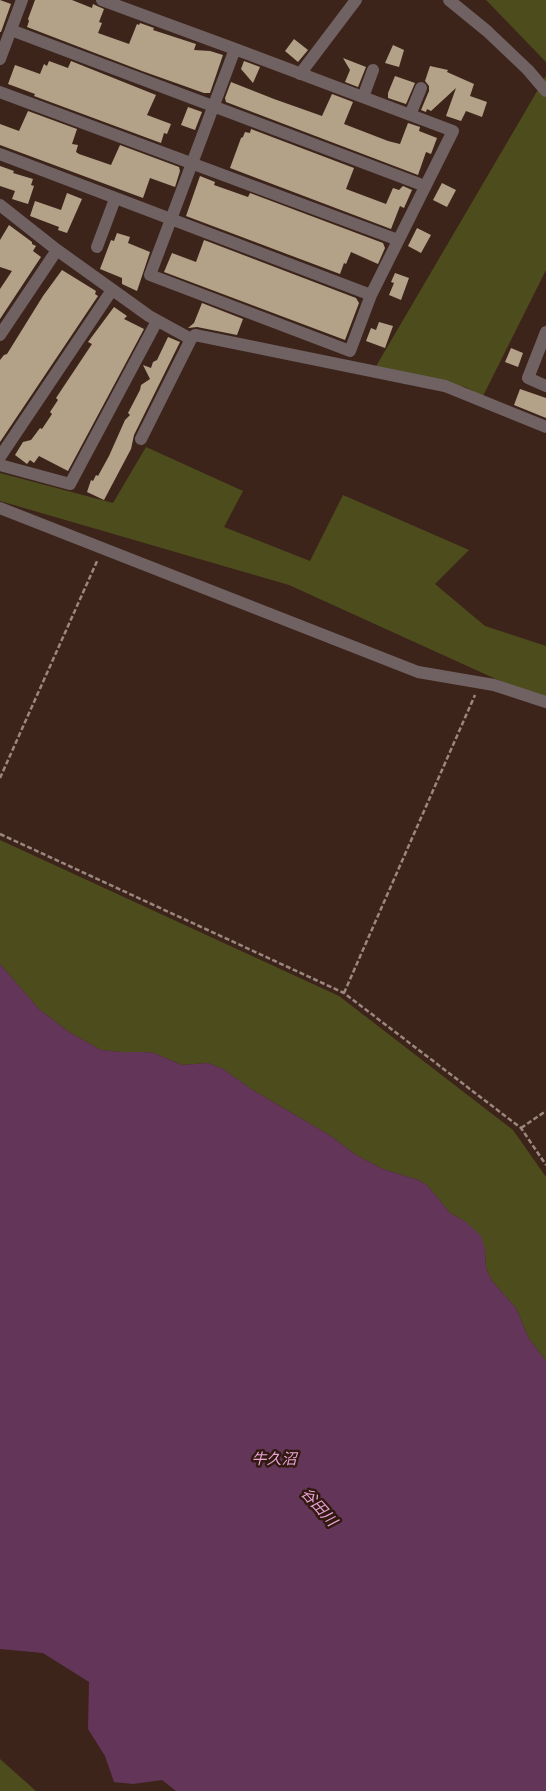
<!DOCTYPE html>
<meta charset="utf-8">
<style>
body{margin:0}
canvas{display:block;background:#3c241a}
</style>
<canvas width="546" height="1791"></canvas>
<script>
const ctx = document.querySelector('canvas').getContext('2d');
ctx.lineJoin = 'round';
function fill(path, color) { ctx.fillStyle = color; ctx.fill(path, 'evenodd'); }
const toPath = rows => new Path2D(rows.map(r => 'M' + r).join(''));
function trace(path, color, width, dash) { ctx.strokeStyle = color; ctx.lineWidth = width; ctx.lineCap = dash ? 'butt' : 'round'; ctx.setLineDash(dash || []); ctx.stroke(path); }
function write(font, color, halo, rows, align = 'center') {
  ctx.font = font + ' Barlow,"Noto Sans JP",sans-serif'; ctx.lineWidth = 5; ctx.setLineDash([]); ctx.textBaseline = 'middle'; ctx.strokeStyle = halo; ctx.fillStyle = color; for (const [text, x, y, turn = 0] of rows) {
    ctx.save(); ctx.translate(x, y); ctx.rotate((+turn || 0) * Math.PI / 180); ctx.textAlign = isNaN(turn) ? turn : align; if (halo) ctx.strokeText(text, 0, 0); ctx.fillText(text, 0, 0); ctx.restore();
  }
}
fill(toPath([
 [486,0,546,0,546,62,488,2],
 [546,76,546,270,483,396,465,387,375,368],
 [146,447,243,491,224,527,310,561,343,495,469,550,435,584,485,626,546,646,546,697,498,680,289,585,0,501,0,473,113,503],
 [0,840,339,996,513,1130,546,1177,546,1361,528,1337,516,1308,492,1281,486,1268,485,1249,466,1222,450,1213,427,1185,418,1180,383,1169,356,1155,331,1136,251,1089,223,1069,208,1063,182,1065,154,1053,144,1052,121,1052,101,1050,69,1032,39,1009,0,964],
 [0,1759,36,1791,0,1791]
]), '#4d4c1c');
fill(toPath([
 [0,964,39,1009,69,1032,101,1050,121,1052,144,1052,154,1053,182,1065,208,1063,223,1069,251,1089,331,1136,356,1155,383,1169,418,1180,427,1185,450,1213,466,1222,481,1236,485,1249,486,1268,492,1281,516,1308,528,1337,546,1361,546,1791,176,1791,162,1780,133,1784,114,1782,105,1756,88,1729,89,1682,43,1653,0,1649]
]), '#633559');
fill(toPath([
 [0,0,11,4,1,32,0,32],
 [35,0,72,0,92,8,93,4,97,6,104,9,99,22,102,23,98,33,129,44,137,24,139,25,140,23,154,28,153,30,196,44,194,50,210,51,223,55,210,93,204,93,142,71,27,27,29,21,28,19],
 [294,39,308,50,298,62,285,51],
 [393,45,404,50,399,67,385,63],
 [343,58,366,67,358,87,345,82,350,70],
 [49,61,68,68,71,61,156,95,147,115,171,124,167,134,164,133,161,143,34,96,35,94,8,84,15,65,40,74,44,64,47,66],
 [244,61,260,67,253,83,241,69],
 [430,66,448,70,447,72,474,84,470,96,487,102,482,117,466,111,461,121,446,116,456,88,431,111,427,109,426,112,421,110,429,91,429,86,425,81],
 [395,76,415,83,406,104,388,98,388,93],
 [231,82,274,99,322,116,332,94,353,102,344,124,388,141,400,144,408,123,420,127,419,131,437,138,431,154,426,152,418,175,226,102,225,98],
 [188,107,202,112,195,130,181,125],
 [28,111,77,129,72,144,78,145,76,152,79,154,111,165,120,145,179,167,180,171,175,187,150,178,143,198,0,145,0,124,19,131],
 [251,129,354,168,346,189,386,204,393,188,399,190,403,186,412,190,404,208,400,206,391,229,230,168,241,138,243,137,245,132,250,133],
 [0,166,14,171,13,173,33,179,31,185,34,186,28,204,12,199,15,191,0,186],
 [200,176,215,182,214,185,248,197,250,193,383,243,385,248,378,264,351,252,346,264,344,263,340,274,186,216],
 [442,183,456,190,447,207,433,200],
 [67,193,82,199,67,233,58,230,59,227,30,216,35,201,61,210],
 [9,225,32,242,32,244,36,246,33,251,41,257,0,319,0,289,12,271,0,267,0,240],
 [417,228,431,235,421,253,408,246],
 [117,233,130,237,128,243,150,252,137,291,122,284,122,278,100,269,111,240,114,241],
 [204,240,356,298,359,303,345,340,164,272,172,253,196,262],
 [62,270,96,291,95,294,98,296,0,442,0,360,4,355,7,354,43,296],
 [395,273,409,278,401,300,389,295,394,283,391,282],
 [202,303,243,319,237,335,197,327,188,328,194,323],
 [114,307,127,316,124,319,144,329,68,471,39,456,34,463,30,460,27,464,15,455,23,442,31,440,40,428,42,429,52,414,50,412,58,400,56,398,92,344,88,342],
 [379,322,393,326,385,348,366,341,371,328,376,330],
 [168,337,180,342,134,435,131,449,104,500,87,492,91,480,93,481,96,475,98,476,109,456,125,420,130,415,128,413,140,390,141,385,150,379,143,365,151,368,153,362,157,360],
 [511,348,523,353,518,367,505,362],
 [520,389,546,398,546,418,514,405]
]), '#b3a188');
trace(toPath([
 [0,778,98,559],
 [0,834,344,993,521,1128,546,1165],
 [344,993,475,695],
 [521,1128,546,1111]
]), '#9b877f', 2.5, [5, 2.5]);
trace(toPath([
 [102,0,235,49,453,131,371,295,350,351,150,275,235,49],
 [11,30,425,186],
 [0,59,22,0],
 [300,74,356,0],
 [0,92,398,240],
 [363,97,373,70],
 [410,115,421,88],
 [0,154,371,295],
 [0,205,57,250,149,316,191,339,195,335,445,386,546,427],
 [97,247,115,199],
 [546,332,528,378,546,386],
 [0,335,57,250],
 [141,439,191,339],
 [0,457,112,290],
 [0,465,70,484,157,321],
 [0,508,418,672,494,685,546,702]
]), '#706163', 12);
trace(toPath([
 [449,0,487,31,528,70,546,91]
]), '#706163', 12);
write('italic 15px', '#eda3db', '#321a11', [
 ["牛久沼",274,1459],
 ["谷田川",319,1507,48]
]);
</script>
